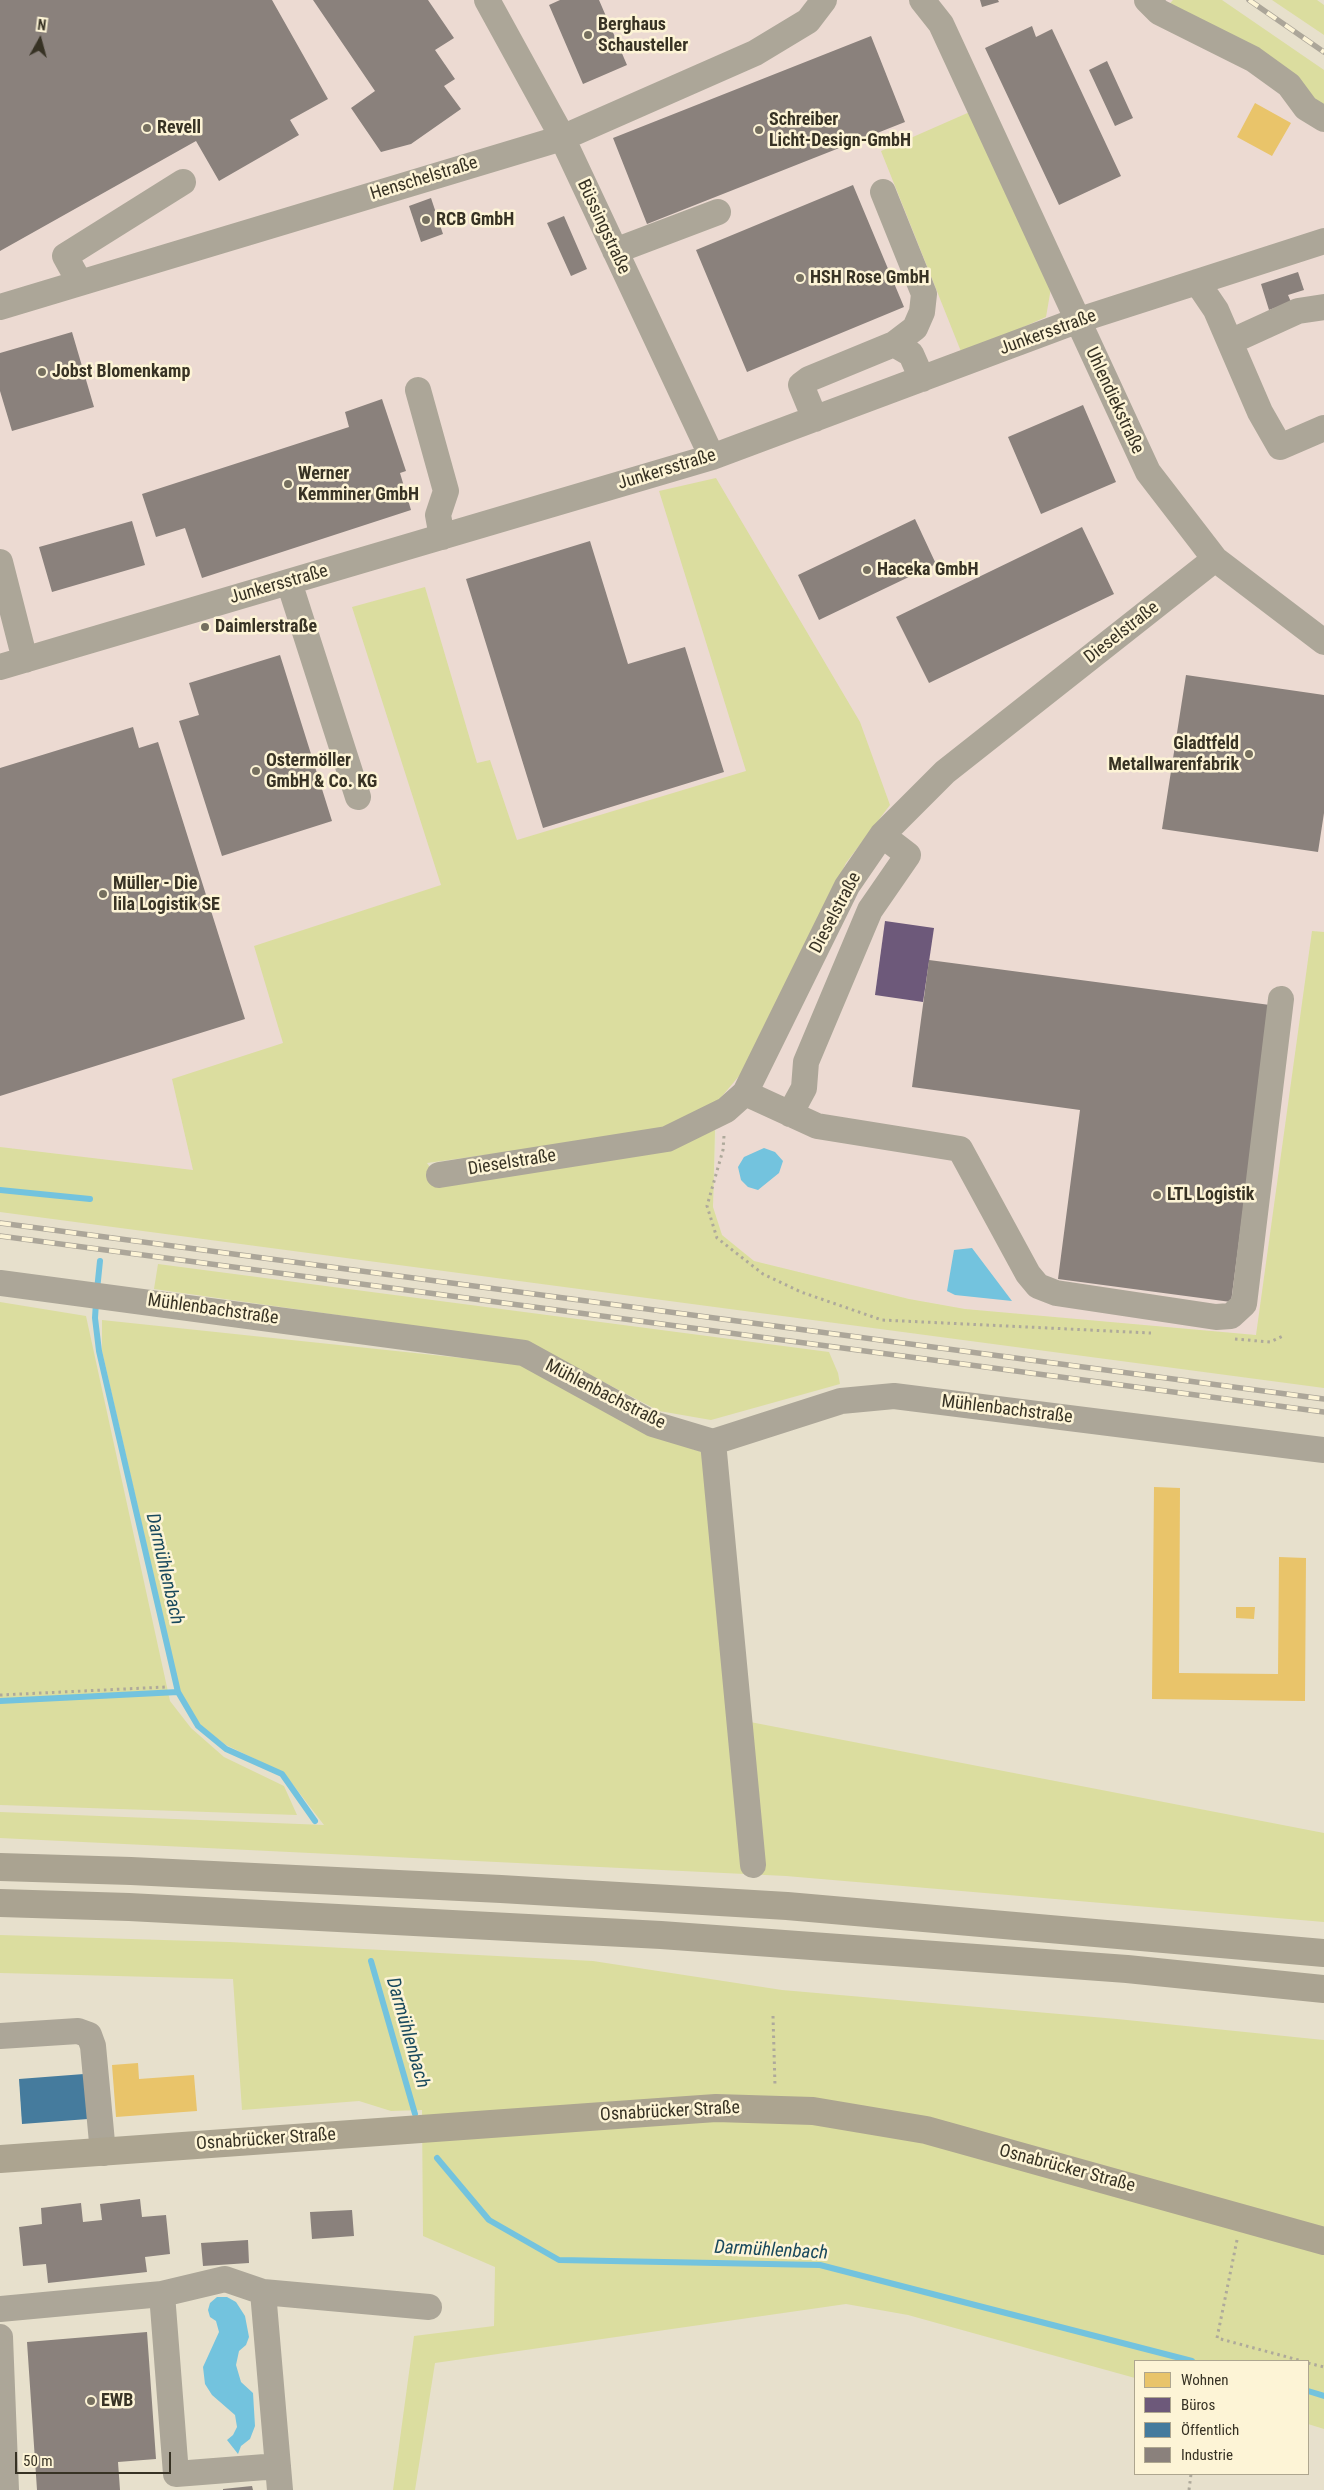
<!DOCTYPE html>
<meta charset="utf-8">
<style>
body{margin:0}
#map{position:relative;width:1324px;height:2490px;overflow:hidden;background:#e7e0cc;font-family:"Roboto Condensed",sans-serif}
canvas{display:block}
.legend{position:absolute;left:1134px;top:2360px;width:175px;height:115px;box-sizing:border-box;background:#fdf4d6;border:1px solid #aea68f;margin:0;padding:6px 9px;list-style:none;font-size:15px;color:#373224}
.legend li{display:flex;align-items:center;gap:10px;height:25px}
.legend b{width:25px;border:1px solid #aea68f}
.north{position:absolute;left:15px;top:15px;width:50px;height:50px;-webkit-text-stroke:4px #fdf4d6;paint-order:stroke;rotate:7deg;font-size:14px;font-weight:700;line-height:20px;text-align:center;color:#373224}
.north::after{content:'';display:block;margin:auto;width:18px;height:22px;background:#373224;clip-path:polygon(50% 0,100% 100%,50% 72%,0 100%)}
.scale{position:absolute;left:15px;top:2452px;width:156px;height:22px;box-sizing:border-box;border:2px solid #373224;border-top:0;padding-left:6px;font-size:15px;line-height:18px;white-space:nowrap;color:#373224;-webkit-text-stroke:4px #fdf4d6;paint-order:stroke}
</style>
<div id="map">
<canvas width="1324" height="2490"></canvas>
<ul class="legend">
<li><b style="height:14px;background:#e9c46a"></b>Wohnen</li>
<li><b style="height:14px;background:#6d597a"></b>Büros</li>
<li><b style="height:14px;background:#457b9d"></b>Öffentlich</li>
<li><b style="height:14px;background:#8a817c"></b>Industrie</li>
</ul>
<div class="north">N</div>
<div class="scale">50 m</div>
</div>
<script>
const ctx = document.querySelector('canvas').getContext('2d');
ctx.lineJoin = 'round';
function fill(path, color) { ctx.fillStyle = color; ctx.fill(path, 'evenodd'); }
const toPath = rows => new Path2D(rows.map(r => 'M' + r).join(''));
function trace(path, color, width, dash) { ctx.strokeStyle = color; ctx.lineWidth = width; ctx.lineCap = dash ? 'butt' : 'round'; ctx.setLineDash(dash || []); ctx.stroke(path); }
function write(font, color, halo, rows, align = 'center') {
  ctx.font = font + ' "Roboto Condensed",sans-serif'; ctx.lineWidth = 5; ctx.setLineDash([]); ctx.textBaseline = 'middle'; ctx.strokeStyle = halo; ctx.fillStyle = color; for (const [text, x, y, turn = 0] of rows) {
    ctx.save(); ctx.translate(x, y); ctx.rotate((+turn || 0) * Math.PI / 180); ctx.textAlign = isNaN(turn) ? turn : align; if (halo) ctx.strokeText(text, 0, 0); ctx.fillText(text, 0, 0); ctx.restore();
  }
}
fill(toPath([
 [0,0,1173,0,1165,8,1324,120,1324,932,1312,931,1256,1335,965,1309,909,1299,754,1261,722,1235,713,1207,718,1101,246,1177,0,1147]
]), '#ecdad2');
fill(toPath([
 [1173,0,1222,0,1324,70,1324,118,1165,9],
 [1272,0,1317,0,1324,5,1324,35],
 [972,111,1051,288,1046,317,962,354,881,151],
 [716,478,860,722,890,805,846,863,750,1063,718,1101,660,1131,427,1163,440,1181,701,1135,715,1130,713,1207,722,1235,754,1261,909,1299,965,1309,1256,1335,1312,931,1324,932,1324,1388,0,1212,0,1147,193,1170,172,1079,283,1043,254,946,441,885,352,607,425,587,477,763,490,760,517,840,746,771,659,491],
 [158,1264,829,1352,838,1373,840,1384,711,1420,659,1411,527,1342,154,1289],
 [0,1302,86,1316,170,1701,191,1728,224,1757,284,1786,297,1815,0,1805],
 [102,1320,519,1364,650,1434,704,1453,745,1721,1324,1833,1324,1922,786,1876,0,1838,0,1812,324,1825,284,1773,226,1745,200,1725,180,1691,102,1351],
 [0,1935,229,1942,593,1961,782,1990,1117,2019,1324,2040,1324,2429,1308,2424,1308,2361,1135,2361,1135,2378,908,2315,846,2304,435,2363,415,2490,393,2490,414,2336,494,2326,495,2267,423,2236,422,2110,391,2111,359,2101,242,2110,233,1979,0,1973]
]), '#dbdd9f');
fill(toPath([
 [764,1148,775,1152,783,1161,779,1173,758,1190,748,1187,741,1180,738,1167,744,1157],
 [972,1248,1012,1301,955,1295,947,1291,954,1250],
 [217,2297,227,2297,236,2302,245,2316,249,2337,246,2345,239,2351,236,2365,241,2382,253,2393,255,2426,250,2439,241,2446,238,2454,227,2440,233,2435,237,2427,235,2415,212,2395,205,2384,203,2367,219,2332,216,2321,210,2317,208,2310,210,2303]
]), '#73c3de');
fill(toPath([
 [1255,103,1291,123,1272,156,1237,137],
 [1154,1487,1180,1488,1179,1673,1278,1674,1279,1557,1306,1558,1305,1701,1152,1699],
 [1236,1607,1255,1607,1254,1619,1236,1618],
 [138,2063,139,2079,194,2075,197,2111,116,2117,112,2065]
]), '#e9c46a');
fill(toPath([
 [885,921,934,928,923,1002,875,995]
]), '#6d597a');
fill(toPath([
 [84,2074,88,2119,22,2124,19,2079]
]), '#457b9d');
fill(toPath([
 [0,0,272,0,328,99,290,120,299,135,219,181,196,141,0,251],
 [313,0,428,0,454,38,435,50,455,79,444,86,461,109,411,144,381,152,351,108,375,91],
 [560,0,599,0,627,65,583,84,549,5],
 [980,0,998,0,999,2,982,7],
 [1032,26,1036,37,1052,29,1121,176,1059,205,985,48],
 [871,36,905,122,647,224,613,138],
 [1107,61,1133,118,1115,126,1089,70],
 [853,185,904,307,747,372,696,250],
 [431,198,443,234,421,242,409,206],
 [564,216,587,269,571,276,547,223],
 [1298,272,1304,290,1288,295,1291,302,1269,310,1261,284],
 [72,332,94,407,12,431,0,391,0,353],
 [382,399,406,471,400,473,411,510,202,578,185,528,156,537,142,494,349,427,345,412],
 [1083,405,1116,482,1041,514,1008,437],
 [915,519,936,564,819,620,798,575],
 [132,521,145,565,52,592,39,547],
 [1082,527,1114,594,929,683,896,617],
 [590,541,628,664,685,647,724,772,543,828,466,579],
 [280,655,332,821,222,856,179,721,199,715,189,683],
 [1186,675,1324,695,1324,813,1318,852,1162,829],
 [133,727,139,748,158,742,245,1019,0,1096,0,768],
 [929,960,1270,1005,1231,1302,1058,1279,1080,1110,912,1087],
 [140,2199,142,2217,166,2215,170,2254,145,2257,147,2272,48,2283,46,2264,23,2266,19,2227,42,2224,41,2208,81,2203,83,2222,102,2220,100,2204],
 [352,2210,354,2236,312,2239,310,2212],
 [248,2240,249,2263,203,2266,201,2243],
 [147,2332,156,2459,118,2462,120,2490,37,2490,27,2342],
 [252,2486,253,2490,223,2490,223,2489]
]), '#8a817c');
trace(toPath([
 [0,1190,90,1199],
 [97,1290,100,1261],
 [96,1302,95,1318,99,1351,178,1692,198,1726,226,1749,282,1774,315,1821],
 [0,1701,178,1692],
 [371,1961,415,2114],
 [437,2158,489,2220,559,2260,820,2265,1192,2361],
 [1308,2391,1324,2396]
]), '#73c3de', 6);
trace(toPath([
 [724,1136,723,1150,707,1206,717,1238,763,1274,801,1292,882,1320,1151,1333],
 [1235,1339,1270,1342,1285,1335],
 [0,1695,166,1687],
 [773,2016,775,2086],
 [1237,2240,1217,2338,1302,2361],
 [1308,2363,1324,2367],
 [1189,2490,1191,2474]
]), '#aea99b', 3, [2.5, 4]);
trace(toPath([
 [487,0,559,131,712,457],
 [922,0,941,24,1148,472,1215,559,1324,642],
 [1147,0,1159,12,1253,59,1289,85,1306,108,1324,119],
 [615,251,718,212],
 [1197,282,1216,310,1260,412,1280,447,1324,428],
 [80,283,65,256,183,182],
 [0,307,562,138,755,53,808,21,824,0],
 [1230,342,1298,311,1324,307],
 [894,344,911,354,922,379],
 [418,390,446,491,438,515,442,537],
 [815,419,801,385,809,379,894,344,915,328,922,312,924,294,883,192],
 [0,562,25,660],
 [289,582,358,797],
 [0,667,712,457,1076,321,1324,241],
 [745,1093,817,1126,960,1149,1028,1274,1038,1286,1056,1293,1216,1317,1231,1316,1244,1304,1281,999],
 [790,1114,804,1088,806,1062,870,910,908,855,882,835],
 [439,1175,667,1139,726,1110,745,1093,847,886,882,835,945,772,1215,559],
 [0,1283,524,1353,653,1424,713,1442,841,1401,894,1396,1324,1450],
 [713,1442,753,1865],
 [0,2036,78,2031,89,2035,93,2046,103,2153],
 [263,2292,429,2307],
 [162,2294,176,2474,278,2466],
 [0,2309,162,2294,225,2279,263,2292,280,2490],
 [0,2337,6,2490]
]), '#aca698', 26);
trace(toPath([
 [0,2159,673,2111,716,2108,813,2111,926,2130,1324,2241]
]), '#aca490', 28);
trace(toPath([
 [0,1867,131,1871,501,1889,787,1906,1324,1953],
 [0,1903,129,1907,661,1935,1127,1969,1324,1989]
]), '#aaa391', 28);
const rail = toPath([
 [1249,0,1324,52],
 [0,1223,1324,1399],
 [0,1236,1324,1412]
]);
trace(rail, '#aca699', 5.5);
trace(rail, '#fdf4d6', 4, [11]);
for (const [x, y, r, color] of [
 [588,35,5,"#756f5f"],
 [147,128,5,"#756f5f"],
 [759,130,5,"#756f5f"],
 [426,220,5,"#756f5f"],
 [800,278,5,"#756f5f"],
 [42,372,5,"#756f5f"],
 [288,484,5,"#756f5f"],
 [867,570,5,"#756f5f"],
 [205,627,5,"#756f5f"],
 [1249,754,5,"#756f5f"],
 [256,771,5,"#756f5f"],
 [103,894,5,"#756f5f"],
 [1157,1195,5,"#756f5f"],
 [91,2401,5,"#756f5f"]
]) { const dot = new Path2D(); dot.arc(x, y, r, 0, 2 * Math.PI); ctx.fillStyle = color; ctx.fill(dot); trace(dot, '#fdf4d6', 2); }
write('bold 18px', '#373224', '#fdf4d6', [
 ["Berghaus",598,25],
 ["Schausteller",598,46],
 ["Schreiber",769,120],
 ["Licht-Design-GmbH",769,141],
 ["Revell",157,128],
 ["RCB GmbH",436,220],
 ["HSH Rose GmbH",810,278],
 ["Jobst Blomenkamp",52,372],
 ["Werner",298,474],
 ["Kemminer GmbH",298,495],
 ["Haceka GmbH",877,570],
 ["Daimlerstraße",215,627],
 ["Gladtfeld",1239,744,"right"],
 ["Metallwarenfabrik",1239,765,"right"],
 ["Ostermöller",266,761],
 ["GmbH & Co. KG",266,782],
 ["Müller - Die",113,884],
 ["lila Logistik SE",113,905],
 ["LTL Logistik",1167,1195],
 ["EWB",101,2401]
], 'left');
write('18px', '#373224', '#fdf4d6', [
 ["Henschelstraße",424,179,-17],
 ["Büssingstraße",603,227,65],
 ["Junkersstraße",1048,333,-20],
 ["Uhlendiekstraße",1114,401,65],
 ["Junkersstraße",667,470,-17],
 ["Junkersstraße",279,585,-16],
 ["Dieselstraße",1122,633,-38],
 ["Dieselstraße",836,913,-62],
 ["Dieselstraße",512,1163,-9],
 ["Mühlenbachstraße",213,1310,8],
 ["Mühlenbachstraße",605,1395,27],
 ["Mühlenbachstraße",1007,1410,7],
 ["Osnabrücker Straße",670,2112,-3],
 ["Osnabrücker Straße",266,2140,-4],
 ["Osnabrücker Straße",1067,2169,15]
]);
write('italic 19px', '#19495d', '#fdf4d6', [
 ["Darmühlenbach",164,1569,77],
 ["Darmühlenbach",407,2033,74],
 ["Darmühlenbach",771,2251,3]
]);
</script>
